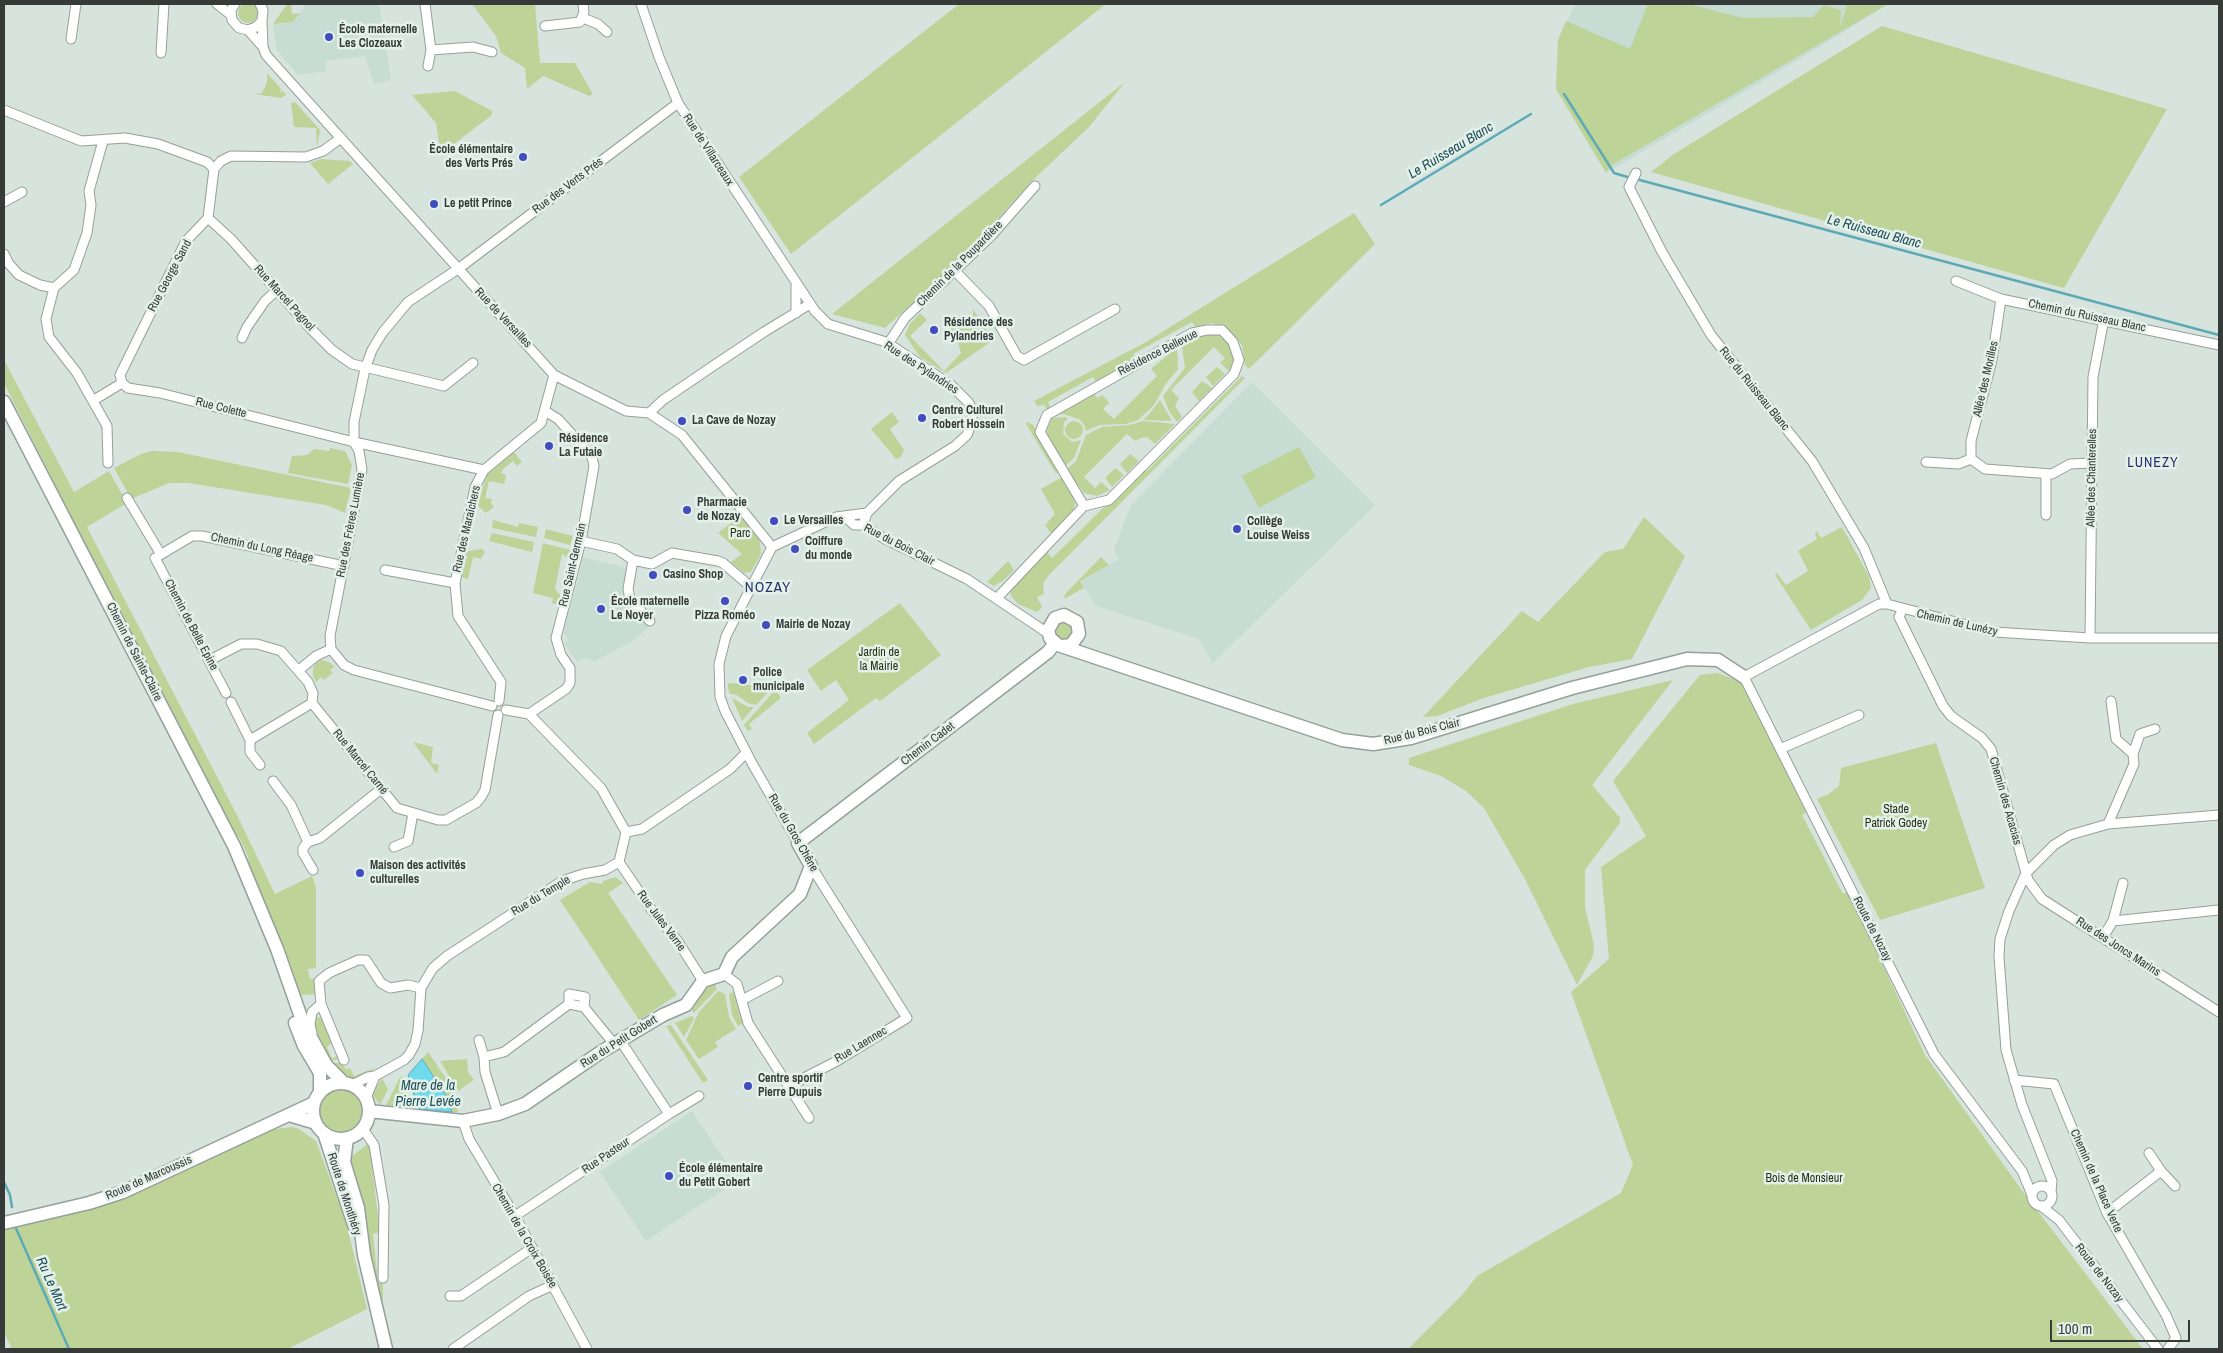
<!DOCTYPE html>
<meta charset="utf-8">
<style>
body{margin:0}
#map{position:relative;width:2223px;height:1353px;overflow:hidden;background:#d7e4de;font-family:"Archivo Narrow",sans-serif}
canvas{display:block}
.frame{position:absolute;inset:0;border:5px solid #363b39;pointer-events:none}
.scale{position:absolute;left:2050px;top:1320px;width:140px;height:22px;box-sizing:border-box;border:2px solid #363b39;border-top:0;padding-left:6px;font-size:15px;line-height:18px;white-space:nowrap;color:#363b39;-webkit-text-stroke:4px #e4f1eb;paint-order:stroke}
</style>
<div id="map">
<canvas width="2223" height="1353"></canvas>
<div class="frame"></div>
<div class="scale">100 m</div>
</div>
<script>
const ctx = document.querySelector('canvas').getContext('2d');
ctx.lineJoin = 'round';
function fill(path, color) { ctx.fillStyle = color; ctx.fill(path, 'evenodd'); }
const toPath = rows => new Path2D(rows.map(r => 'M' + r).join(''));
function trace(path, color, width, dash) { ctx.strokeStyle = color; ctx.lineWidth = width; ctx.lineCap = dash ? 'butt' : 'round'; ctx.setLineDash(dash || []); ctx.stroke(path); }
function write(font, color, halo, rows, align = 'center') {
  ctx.font = font + ' "Archivo Narrow",sans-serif'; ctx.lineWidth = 5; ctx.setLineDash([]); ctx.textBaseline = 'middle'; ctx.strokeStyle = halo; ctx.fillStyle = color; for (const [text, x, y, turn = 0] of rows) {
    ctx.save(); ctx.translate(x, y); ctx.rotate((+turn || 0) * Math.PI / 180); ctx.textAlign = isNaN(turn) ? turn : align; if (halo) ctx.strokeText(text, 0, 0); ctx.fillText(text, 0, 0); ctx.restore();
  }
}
fill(toPath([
 [304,4,379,4,391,80,374,84,365,56,325,61,327,71,298,75,277,50,273,25,293,22,304,9],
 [1575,4,1889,4,1785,68,1606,173,1556,89,1558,40],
 [1252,382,1375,505,1213,663,1199,639,1096,606,1080,581,1119,559,1114,550,1131,505],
 [583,557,626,568,628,570,622,595,649,627,631,642,595,661,585,658,577,662,564,643,568,640,564,633,569,605,577,584],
 [692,1111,738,1180,646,1241,600,1172]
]), '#c7dcd2');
fill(toPath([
 '238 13a10 10 0 1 1 20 0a10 10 0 1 1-20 0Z',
 [287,4,291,4,292,14,300,13,293,22,273,24],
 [472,4,535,4,540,63,575,63,593,94,589,96,543,76,527,89,525,68,501,53,496,36],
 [959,4,1106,4,791,254,739,177],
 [1648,4,1688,4,1743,18,1813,17,1824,5,1841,10,1840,28,1847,4,1888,4,1610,166,1606,173,1556,89,1558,40,1566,21,1630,49],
 [1882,26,2167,109,2064,288,1651,172,1674,154],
 [267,73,281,89,280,92,283,91,286,95,281,98,255,94,262,93,267,82],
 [1125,82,1089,127,1032,181,962,259,885,328,832,314],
 [455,91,492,111,492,115,446,150,439,143,436,123,412,95],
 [295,102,320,130,317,147,316,128,294,127,291,103],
 [321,159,350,161,353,164,328,184,310,163],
 [1354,213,1375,244,1249,369,1245,365,1242,345,1226,327,1211,323,1196,328,1192,322,1133,354,1136,361,1097,383,1093,377,1048,402,1051,409,1048,411,1044,405,1037,406,1034,401,1146,342],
 [973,309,993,340,946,373,920,357,905,335,910,324,920,313,927,320,910,336,944,371,961,353,955,333,948,327,956,319,967,321,973,315],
 [1218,333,1225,336,1235,354,1234,362,1229,371,1220,363,1225,358,1214,347,1171,390,1179,398,1175,406,1182,417,1177,422,1169,411,1163,396,1185,368,1182,347,1199,336],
 [1177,347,1178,369,1165,385,1154,405,1138,420,1126,424,1099,425,1086,431,1085,426,1079,419,1063,414,1054,415,1094,394,1098,398,1102,395,1106,399,1109,403,1103,409,1114,419,1157,376,1151,369],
 [4,360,74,492,109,471,127,503,87,527,237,815,275,894,312,876,316,887,316,968,308,969,310,979,317,978,315,994,301,995,294,978,291,979,249,866,248,856,240,839,231,829,112,599,4,383],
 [1217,367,1225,374,1213,386,1206,377],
 [1242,376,1245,378,1049,575,1043,583,1044,594,1037,597,1042,607,1037,612,1018,604,1011,596,1010,591,1047,552,1052,558,1143,469,1147,471],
 [1202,381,1212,388,1199,401,1192,392],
 [1160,400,1172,421,1143,420,1150,413],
 [892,412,899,422,890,429,904,450,901,457,896,459,871,429],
 [1066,417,1068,419,1064,422,1063,434,1072,442,1081,440,1074,458,1065,466,1048,438,1047,430,1052,418],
 '1065 430a9 9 0 1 1 18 0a9 9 0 1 1-18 0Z',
 [1144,421,1175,424,1155,444,1147,437,1141,438,1135,441,1127,434,1084,477,1095,488,1101,482,1110,490,1097,496,1084,493,1066,470,1076,461,1086,435,1102,427,1129,425],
 [1028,422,1033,425,1060,471,1056,474,1026,424],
 [1299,447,1316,477,1259,508,1242,476],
 [330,448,345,451,352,465,348,484,288,473,292,456,307,455,314,449,329,451],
 [152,451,178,452,351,488,345,513,326,505,188,483,169,483,131,499,114,468,141,454],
 [514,452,522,462,517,466,513,461,503,469,501,473,506,475,504,484,489,481,485,498,492,499,491,503,494,507,486,513,477,505,487,475],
 [1130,454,1139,461,1127,473,1120,464],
 [1115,468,1124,475,1112,487,1105,478],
 [1062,477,1073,495,1075,504,1073,512,1053,533,1050,532,1045,525,1055,514,1041,489],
 [741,515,752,526,760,542,761,554,751,572,744,573,731,562,742,554,718,533],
 [1644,517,1685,556,1632,659,1589,667,1484,698,1437,716,1423,717,1522,611,1538,622,1605,552,1623,549],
 [493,520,518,527,519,523,538,527,536,537,492,528],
 [1842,527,1869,576,1871,588,1862,600,1811,630,1775,575,1777,573,1786,585,1808,571,1798,551,1817,539,1815,534,1817,531,1821,538],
 [546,529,573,536,570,545,544,538],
 [492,533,534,542,532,552,489,541],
 [543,543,570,550,569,559,562,554,555,589,561,596,559,605,552,603,553,598,533,593],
 [482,549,485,552,481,559,473,557,468,579,462,577,468,551],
 [1101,557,1109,565,1080,581,1084,588,1064,599,1065,594],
 [1008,561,1014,570,1004,580,994,586,987,582],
 [900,603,941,655,880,701,876,698,814,744,807,733,849,700,836,680,821,691,807,670],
 '1055 631a9 9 0 1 1 18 0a9 9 0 1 1-18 0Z',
 [321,660,329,662,335,667,330,670,333,673,324,680,321,677,316,682,313,676,313,668,316,663],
 [1718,673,1743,683,1807,812,1802,815,1843,894,1848,891,1925,1055,2021,1189,2143,1349,1408,1349,1463,1294,1477,1276,1621,1193,1633,1165,1571,992,1609,959,1601,867,1646,836,1613,781,1700,675],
 [763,679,771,686,771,689,756,705,748,703,737,695,730,694,728,688,728,683,759,686,760,681,763,682],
 [1673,680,1592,785,1620,818,1620,823,1585,870,1585,907,1594,945,1593,956,1577,985,1525,879,1484,808,1466,791,1441,776,1409,765,1409,758,1573,704],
 [775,690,781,698,749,724,752,729,748,731,744,725],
 [732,698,748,707,754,707,742,721],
 [413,742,433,747,431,763,439,765,437,774],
 [1936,743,1985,888,1880,920,1817,799,1827,795,1839,786,1841,768],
 [615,877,623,883,608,893,677,995,639,1020,560,900,590,882,602,884,603,881],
 [714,982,717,989,694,1013,692,1010,705,989],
 [718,991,725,994,729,1017,736,1029,715,1042,718,1047,699,1059,686,1040,699,1012],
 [735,991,740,1016,744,1023,738,1026,732,1015,729,994],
 [692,1016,694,1019,684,1037,675,1023],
 [317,1017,324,1019,333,1042,327,1047,332,1058,339,1056,340,1059,330,1061,313,1024],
 [671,1025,708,1080,703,1083,666,1026],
 [428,1052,454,1090,458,1112,452,1112,447,1097,422,1059],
 [467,1059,468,1072,474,1080,458,1091,440,1061],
 [342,1062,346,1070,350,1068,354,1076,377,1067,357,1079,353,1079,343,1075,332,1064],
 [400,1077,404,1077,411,1108,386,1105],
 [382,1078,388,1089,380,1105,372,1094],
 '320 1111a21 21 0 1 1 42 0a21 21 0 1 1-42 0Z',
 [292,1127,299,1129,316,1141,346,1222,367,1309,288,1349,12,1349,4,1332,4,1229,76,1211,260,1131],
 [369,1143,380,1232,373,1234,378,1282,383,1282,383,1300,379,1300,348,1156,352,1156]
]), '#bed397');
const water = toPath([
 [422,1059,447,1097,452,1112,418,1109,408,1075,422,1059]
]);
fill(water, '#6edaeb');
trace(water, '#5daab6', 1);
trace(toPath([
 [1564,94,1614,173,1631,178],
 [1636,179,2219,335],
 [1381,205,1531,114],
 [4,1182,10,1195,12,1207],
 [15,1226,69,1349]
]), '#5daab6', 2.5);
const street = toPath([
 [217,4,231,15],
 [235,4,231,10,232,20,239,28,248,30,256,27,262,21,263,10,260,4],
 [425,4,431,50,428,66],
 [641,4,659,57,678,103,815,311,828,324,886,342,951,385,969,403,972,410,972,422,967,435,955,446,899,481,867,513,863,525],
 [583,18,598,24,607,32],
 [262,21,263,47],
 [545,26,580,22,584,12,583,4],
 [248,30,263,47,266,55,554,375,626,411,649,413,682,435,772,547],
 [71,39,76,4],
 [431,50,473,47,492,52],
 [161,53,164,4],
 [4,110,81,141,125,138,158,144,207,162,214,169,221,161,231,156,306,157,323,151,341,138],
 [1636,173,1629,187,1662,252,1711,335,1812,461,1864,548,1887,604],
 [4,202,22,192],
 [208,218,231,239,311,329,332,350,352,364,444,386,473,363],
 [4,254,9,264,19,275,40,285,54,288],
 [955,271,989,306,1017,356,1024,360,1115,309],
 [1956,281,2001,299,2219,345],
 [54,288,46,319,49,337,77,373,107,426,108,463],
 [54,288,74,270,87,233,91,205,89,191,103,141],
 [2001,299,1992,360,1971,441,1971,459,1985,469,2052,474,2070,464,2092,463],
 [796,313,796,285],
 [242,338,247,327,265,301,277,290],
 [888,344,905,318,991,236,1035,186],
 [122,383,120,375,186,241,208,218,214,169],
 [94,400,122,383,128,388,160,393,354,442,484,470],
 [649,413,663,400,713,366,764,332,810,304],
 [1926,462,1958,464,1971,459],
 [127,498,160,553],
 [2046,515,2046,474],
 [844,516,854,525,863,525,885,539,967,579,1049,634],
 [581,541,617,549,633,560,652,564,672,553,718,561,723,563,751,587],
 [633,560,628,589,630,599,650,621],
 [385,570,455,583],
 [997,598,1084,506,1109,500,1234,374,1239,360,1233,342,1222,330,1207,330,1192,333,1047,415,1040,432,1084,506],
 [1902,610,1899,617,1943,706,1951,716,1982,738,1991,749,2028,880,2042,899,2219,1012],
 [2090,638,2093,377,2104,319],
 [210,660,241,644,257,644,281,651,308,682,313,693,312,703],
 [299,670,316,656,331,649],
 [226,693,155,558,192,536,202,536,344,566],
 [499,701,501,682,458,616,455,583,475,487,484,470,541,423,554,375],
 [231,702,250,740,250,752,260,765],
 [312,703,397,808,438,820,446,820,476,803,481,797,485,790,498,715],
 [492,706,354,670,344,665,331,649,330,636,362,469,359,451,354,442,354,422,365,369,372,350,383,332,408,302,458,269,678,103],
 [506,710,529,714,601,788,626,832],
 [529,714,566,689,570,683,570,668,561,655,556,638,581,541,594,466,592,457,558,419,545,411],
 [250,740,312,703],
 [1780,749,1859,715],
 [2133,754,2140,734,2155,729],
 [273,781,291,805,308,842],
 [2108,824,2134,764,2133,754,2116,739,2111,701],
 [308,842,320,838,381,789],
 [308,842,303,848,303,853,313,870],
 [798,843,753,765,725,711,720,697,719,664,726,636,772,547,836,517,867,513],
 [394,847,408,841,413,813],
 [619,862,651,909,677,940,703,981],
 [2113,921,2219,910],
 [2103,937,2113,921,2123,883],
 [724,974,737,984,748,1023,809,1118],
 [742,1000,778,981],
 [569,1004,569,994,585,997,584,1007],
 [312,1033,310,1024,312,1012,321,1004],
 [479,1040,484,1057],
 [620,1040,669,1114],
 [344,1060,321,1004,319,981,329,973,358,960,366,960,381,983,390,988,408,985,421,988],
 [2014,1080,2054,1084,2107,1213,2166,1315,2176,1338,2168,1349],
 [352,1085,368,1077,375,1076,404,1060,409,1055,415,1044,418,1031,421,988,433,968,447,956,562,881,583,874,605,870,619,862,626,832,642,829,730,769,746,753],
 [791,1089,802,1079,837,1061,907,1018,811,866],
 [366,1098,375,1076],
 [498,1114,485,1072,484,1057,504,1052,569,1004,584,1007,614,1044],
 [463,1121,469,1139,515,1216,587,1349],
 [363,1129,374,1145,384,1205,383,1278],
 [2149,1153,2161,1171,2175,1186],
 '2032 1196a10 10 0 1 1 20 0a10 10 0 1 1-20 0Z',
 [2051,1192,2052,1181,2022,1105,2006,1050,1999,957,2000,939,2009,911,2026,873,2054,845,2070,835,2108,824,2219,815],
 [2032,1195,2022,1171,1934,1054,1744,677,1879,604,1887,604,1994,632,2090,638,2219,638],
 [2041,1206,2059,1220,2158,1349],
 [2107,1213,2161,1171],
 [515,1216,669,1114,699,1096],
 [450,1296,461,1296,532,1248],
 [453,1349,529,1296,553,1285]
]);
const secondary = toPath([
 [4,402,234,846,277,949,303,1023,326,1065,344,1083],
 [1062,646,1071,645,1079,634,1077,622,1064,615,1055,618,1048,630,1050,638,1058,645,1342,740,1373,744,1411,738,1572,688,1687,659,1718,660,1744,677],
 [295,1023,304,1046,320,1073,320,1093],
 '313 1111a28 28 0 1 1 56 0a28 28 0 1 1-56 0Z',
 [369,1111,463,1121,498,1114,525,1104,601,1052,663,1015,686,1005,703,981,724,974,732,957,800,894,811,866,798,843,1048,652,1055,643],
 [289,1115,316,1123],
 [324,1133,354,1225],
 [347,1138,344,1162,358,1208,364,1255,386,1349],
 [4,1223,89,1203,123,1192,314,1103]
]);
trace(street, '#94a09a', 11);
trace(secondary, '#94a09a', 15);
trace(street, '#fff', 9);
trace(secondary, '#fff', 12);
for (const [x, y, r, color] of [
 [329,37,5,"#424cc1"],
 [523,157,5,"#424cc1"],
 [434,204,5,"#424cc1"],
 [934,330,5,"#424cc1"],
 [922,418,5,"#424cc1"],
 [682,421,5,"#424cc1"],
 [549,446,5,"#424cc1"],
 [687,510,5,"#424cc1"],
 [774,521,5,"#424cc1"],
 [1237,529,5,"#424cc1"],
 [795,549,5,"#424cc1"],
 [653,575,5,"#424cc1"],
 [725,601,5,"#424cc1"],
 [601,609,5,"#424cc1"],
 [766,625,5,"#424cc1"],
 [743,680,5,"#424cc1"],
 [360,873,5,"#424cc1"],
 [748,1086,5,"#424cc1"],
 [669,1176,5,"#424cc1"]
]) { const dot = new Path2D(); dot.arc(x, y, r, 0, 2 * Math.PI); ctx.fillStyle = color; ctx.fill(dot); trace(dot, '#e4f1eb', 2); }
write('bold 12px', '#363b39', '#e4f1eb', [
 ["École maternelle",339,30],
 ["Les Clozeaux",339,44],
 ["École élémentaire",513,150,"right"],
 ["des Verts Prés",513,164,"right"],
 ["Le petit Prince",444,204],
 ["Résidence des",944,323],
 ["Pylandries",944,337],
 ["Centre Culturel",932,411],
 ["Robert Hossein",932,425],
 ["La Cave de Nozay",692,421],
 ["Résidence",559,439],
 ["La Futaie",559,453],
 ["Pharmacie",697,503],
 ["de Nozay",697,517],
 ["Le Versailles",784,521],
 ["Collège",1247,522],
 ["Louise Weiss",1247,536],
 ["Coiffure",805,542],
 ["du monde",805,556],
 ["Casino Shop",663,575],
 ["École maternelle",611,602],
 ["Le Noyer",611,616],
 ["Pizza Roméo",725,616,"center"],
 ["Mairie de Nozay",776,625],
 ["Police",753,673],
 ["municipale",753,687],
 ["Maison des activités",370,866],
 ["culturelles",370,880],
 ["Centre sportif",758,1079],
 ["Pierre Dupuis",758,1093],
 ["École élémentaire",679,1169],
 ["du Petit Gobert",679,1183]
], 'left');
write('12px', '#363b39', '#e4f1eb', [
 ["Rue de Villarceaux",708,150,57],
 ["Rue des Verts Prés",568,186,-37],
 ["Chemin de la Poupardière",960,264,-45],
 ["Rue George Sand",170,276,-62],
 ["Rue Marcel Pagnol",284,298,48],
 ["Chemin du Ruisseau Blanc",2087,316,12],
 ["Rue de Versailles",503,318,47],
 ["Résidence Bellevue",1158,353,-27],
 ["Rue des Pylandries",921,368,33],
 ["Allée des Morilles",1986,379,-77],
 ["Rue du Ruisseau Blanc",1754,389,51],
 ["Rue Colette",221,408,14],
 ["Allée des Chanterelles",2092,478,-89],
 ["Rue des Frères Lumière",351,525,-79],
 ["Rue des Maraîchers",467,529,-77],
 ["Rue du Bois Clair",899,545,27],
 ["Chemin du Long Réage",262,548,12],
 ["Rue Saint-Germain",573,565,-77],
 ["Chemin de Lunézy",1957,623,13],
 ["Chemin de Belle Epine",191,625,62],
 ["Chemin de Sainte-Claire",134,652,63],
 ["Rue du Bois Clair",1422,732,-14],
 ["Chemin Cadet",928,744,-37],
 ["Rue Marcel Carné",360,762,51],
 ["Chemin des Acacias",2005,801,74],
 ["Rue du Gros Chêne",793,833,60],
 ["Rue du Temple",541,896,-31],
 ["Rue Jules Verne",661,921,53],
 ["Route de Nozay",1872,929,63],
 ["Rue des Joncs Marins",2118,947,33],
 ["Rue du Petit Gobert",619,1042,-32],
 ["Rue Laennec",861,1045,-31],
 ["Rue Pasteur",606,1156,-34],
 ["Route de Marcoussis",149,1178,-24],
 ["Chemin de la Place Verte",2096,1181,66],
 ["Route de Montlhéry",344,1194,72],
 ["Chemin de la Croix Boisée",524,1236,60],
 ["Route de Nozay",2099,1273,52]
]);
write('12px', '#283212', '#e4f1eb', [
 ["Parc",740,534],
 ["Jardin de",879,653],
 ["la Mairie",879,667],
 ["Stade",1896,810],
 ["Patrick Godey",1896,824],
 ["Bois de Monsieur",1804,1179]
]);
write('italic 14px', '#205058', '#e4f1eb', [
 ["Le Ruisseau Blanc",1451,151,-31],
 ["Le Ruisseau Blanc",1874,232,15],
 ["Mare de la",428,1086],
 ["Pierre Levée",428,1102],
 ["Ru Le Mort",51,1284,66]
]);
ctx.letterSpacing = '1px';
write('14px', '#28306a', '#e4f1eb', [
 ["LUNEZY",2153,463]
]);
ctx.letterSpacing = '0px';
ctx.letterSpacing = '1px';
write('15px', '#28306a', '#e4f1eb', [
 ["NOZAY",768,588]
]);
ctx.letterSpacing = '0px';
</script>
